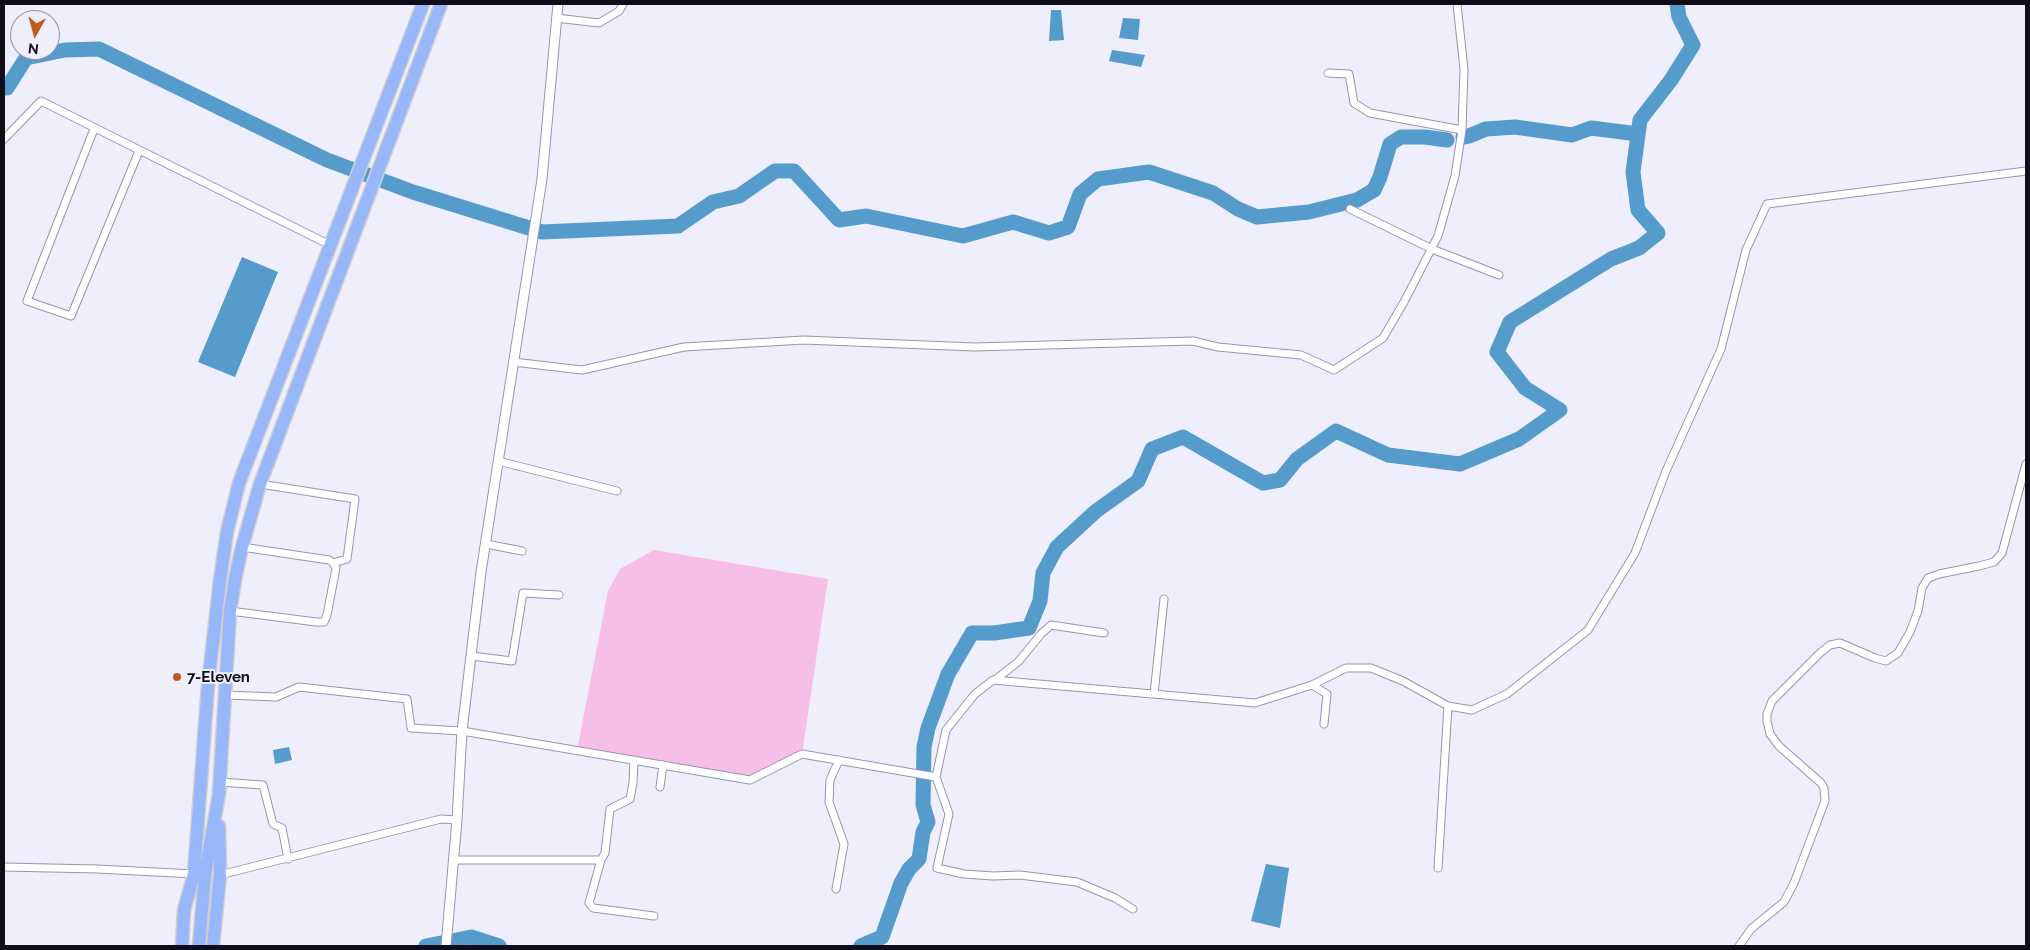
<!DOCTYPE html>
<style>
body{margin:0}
#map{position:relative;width:2030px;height:950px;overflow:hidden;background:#efeefd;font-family:Raleway,sans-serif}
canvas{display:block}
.frame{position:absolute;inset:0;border:5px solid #0e0d19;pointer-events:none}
.north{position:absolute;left:10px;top:10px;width:50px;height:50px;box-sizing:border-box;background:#efeefd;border:1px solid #9594a2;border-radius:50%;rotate:187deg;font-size:14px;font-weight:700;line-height:20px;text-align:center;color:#0e0d19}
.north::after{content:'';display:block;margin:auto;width:18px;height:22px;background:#be5c1f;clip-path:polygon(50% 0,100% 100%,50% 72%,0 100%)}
</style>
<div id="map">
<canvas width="2030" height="950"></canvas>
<div class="frame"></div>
<div class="north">N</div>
</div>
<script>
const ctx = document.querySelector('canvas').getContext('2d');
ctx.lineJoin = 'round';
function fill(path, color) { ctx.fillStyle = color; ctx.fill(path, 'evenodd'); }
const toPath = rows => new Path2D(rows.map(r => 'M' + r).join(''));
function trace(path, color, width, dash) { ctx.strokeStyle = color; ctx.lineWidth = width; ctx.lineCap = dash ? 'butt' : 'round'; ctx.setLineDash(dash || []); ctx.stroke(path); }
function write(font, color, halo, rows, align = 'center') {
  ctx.font = font + ' Raleway,sans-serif'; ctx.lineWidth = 4; ctx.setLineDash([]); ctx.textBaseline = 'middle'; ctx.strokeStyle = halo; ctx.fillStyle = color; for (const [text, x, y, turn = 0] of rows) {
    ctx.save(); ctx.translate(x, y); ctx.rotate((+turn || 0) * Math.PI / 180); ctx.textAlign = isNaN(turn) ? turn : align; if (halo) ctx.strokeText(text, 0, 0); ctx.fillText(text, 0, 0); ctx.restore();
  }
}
fill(toPath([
 [654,550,828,579,802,754,750,780,577,750,608,591,620,569]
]), '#f7bee8');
fill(toPath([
 [1051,10,1061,10,1064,40,1049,41],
 [1123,18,1140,19,1138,40,1119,38],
 [1112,50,1145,55,1141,67,1109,61],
 [242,257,278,272,235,377,198,362],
 [289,747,292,760,275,764,273,750],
 [1266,864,1289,868,1280,928,1251,921]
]), '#559bcb');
trace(toPath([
 [4,88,7,88,26,58,65,50,99,49,327,160,413,192,542,232,678,226,713,202,739,196,775,171,794,171,839,220,866,216,963,236,1013,222,1049,233,1068,227,1080,194,1098,179,1149,172,1213,193,1238,209,1257,217,1309,212,1357,200,1374,190,1380,177,1390,144,1401,137,1425,137,1447,140],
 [1463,137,1469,136,1486,129,1515,127,1572,135,1591,128,1638,134],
 [452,941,471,937,499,946],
 [426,946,441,943],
 [861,946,882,937,901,883,909,869,919,859,923,832,928,822,923,805,924,747,928,728,948,674,972,633,994,633,1029,628,1040,601,1043,573,1057,547,1096,511,1138,481,1152,449,1183,437,1263,483,1280,480,1297,459,1336,431,1388,455,1460,464,1519,439,1560,410,1525,388,1497,352,1510,322,1611,259,1639,248,1658,233,1638,210,1633,172,1640,120,1671,80,1693,45,1679,17,1677,4]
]), '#559bcb', 15);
const minor = toPath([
 [556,18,599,23,619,11,623,4],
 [1328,73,1349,74,1354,103,1370,113,1462,130],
 [94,129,27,301,71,316,139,151],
 [4,139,41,101,330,245],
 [1350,209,1432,249,1499,275],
 [513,362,582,370,684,347,804,340,974,347,1193,341,1218,347,1301,355,1334,370,1383,338,1404,302,1438,236,1455,176,1462,130,1464,69,1457,4],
 [498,461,617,491],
 [260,484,355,499,347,559,333,563],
 [486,544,522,551],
 [230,611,316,622,324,622,327,615,336,568,333,563,329,560,242,547],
 [471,656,512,661,523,593,559,595],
 [995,680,1019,661,1041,634,1051,625,1104,633],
 [1312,685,1346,668,1371,668,1403,681,1448,706,1472,710,1507,694,1588,630,1635,553,1666,471,1721,349,1746,250,1767,204,2026,171],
 [1154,694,1164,599],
 [224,695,276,697,299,687,407,699,411,728,462,731,750,780,802,754,936,777,949,814,937,868,964,874,993,876,1020,875,1077,882,1115,898,1133,909],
 [936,777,946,730,975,694,993,680,1255,703,1312,685,1327,694,1324,724],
 [220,782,263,785,273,824,282,828,288,859],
 [660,787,663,765],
 [454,860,601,860,605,853,610,809,630,799,633,783,634,760],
 [601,860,589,903,593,908,654,916],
 [4,867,97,869,194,874],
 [1438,868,1448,706],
 [220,875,441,819,457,820],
 [836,889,844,844,829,802,830,780,839,760],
 [1739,946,1751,929,1784,902,1794,883,1825,801,1824,788,1821,783,1779,746,1770,734,1767,721,1767,714,1772,701,1820,653,1830,645,1840,643,1875,658,1886,661,1898,653,1910,632,1918,611,1922,588,1928,578,1939,574,1979,566,1994,562,2002,553,2026,464]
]);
const tertiary = toPath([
 [446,946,457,820,462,731,481,572,542,179,558,4]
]);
const trunk = toPath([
 [182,946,184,910,194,874,208,685,220,580,227,532,239,483,423,4],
 [199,946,205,874,219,794,230,611,236,574,242,547,260,484,441,4],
 [213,946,220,875,219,826]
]);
trace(minor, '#9694b5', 9);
trace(tertiary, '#9694b5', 11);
trace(trunk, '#cfcfd1', 15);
trace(minor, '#fff', 7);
trace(tertiary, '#fff', 9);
trace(trunk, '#97b7fa', 12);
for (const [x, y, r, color] of [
 [177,677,5,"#be5c1f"]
]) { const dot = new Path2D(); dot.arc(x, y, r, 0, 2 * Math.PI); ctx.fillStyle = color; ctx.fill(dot); trace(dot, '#efeefd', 2); }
write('bold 15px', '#0e0d19', '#efeefd', [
 ["7-Eleven",187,677]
], 'left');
</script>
